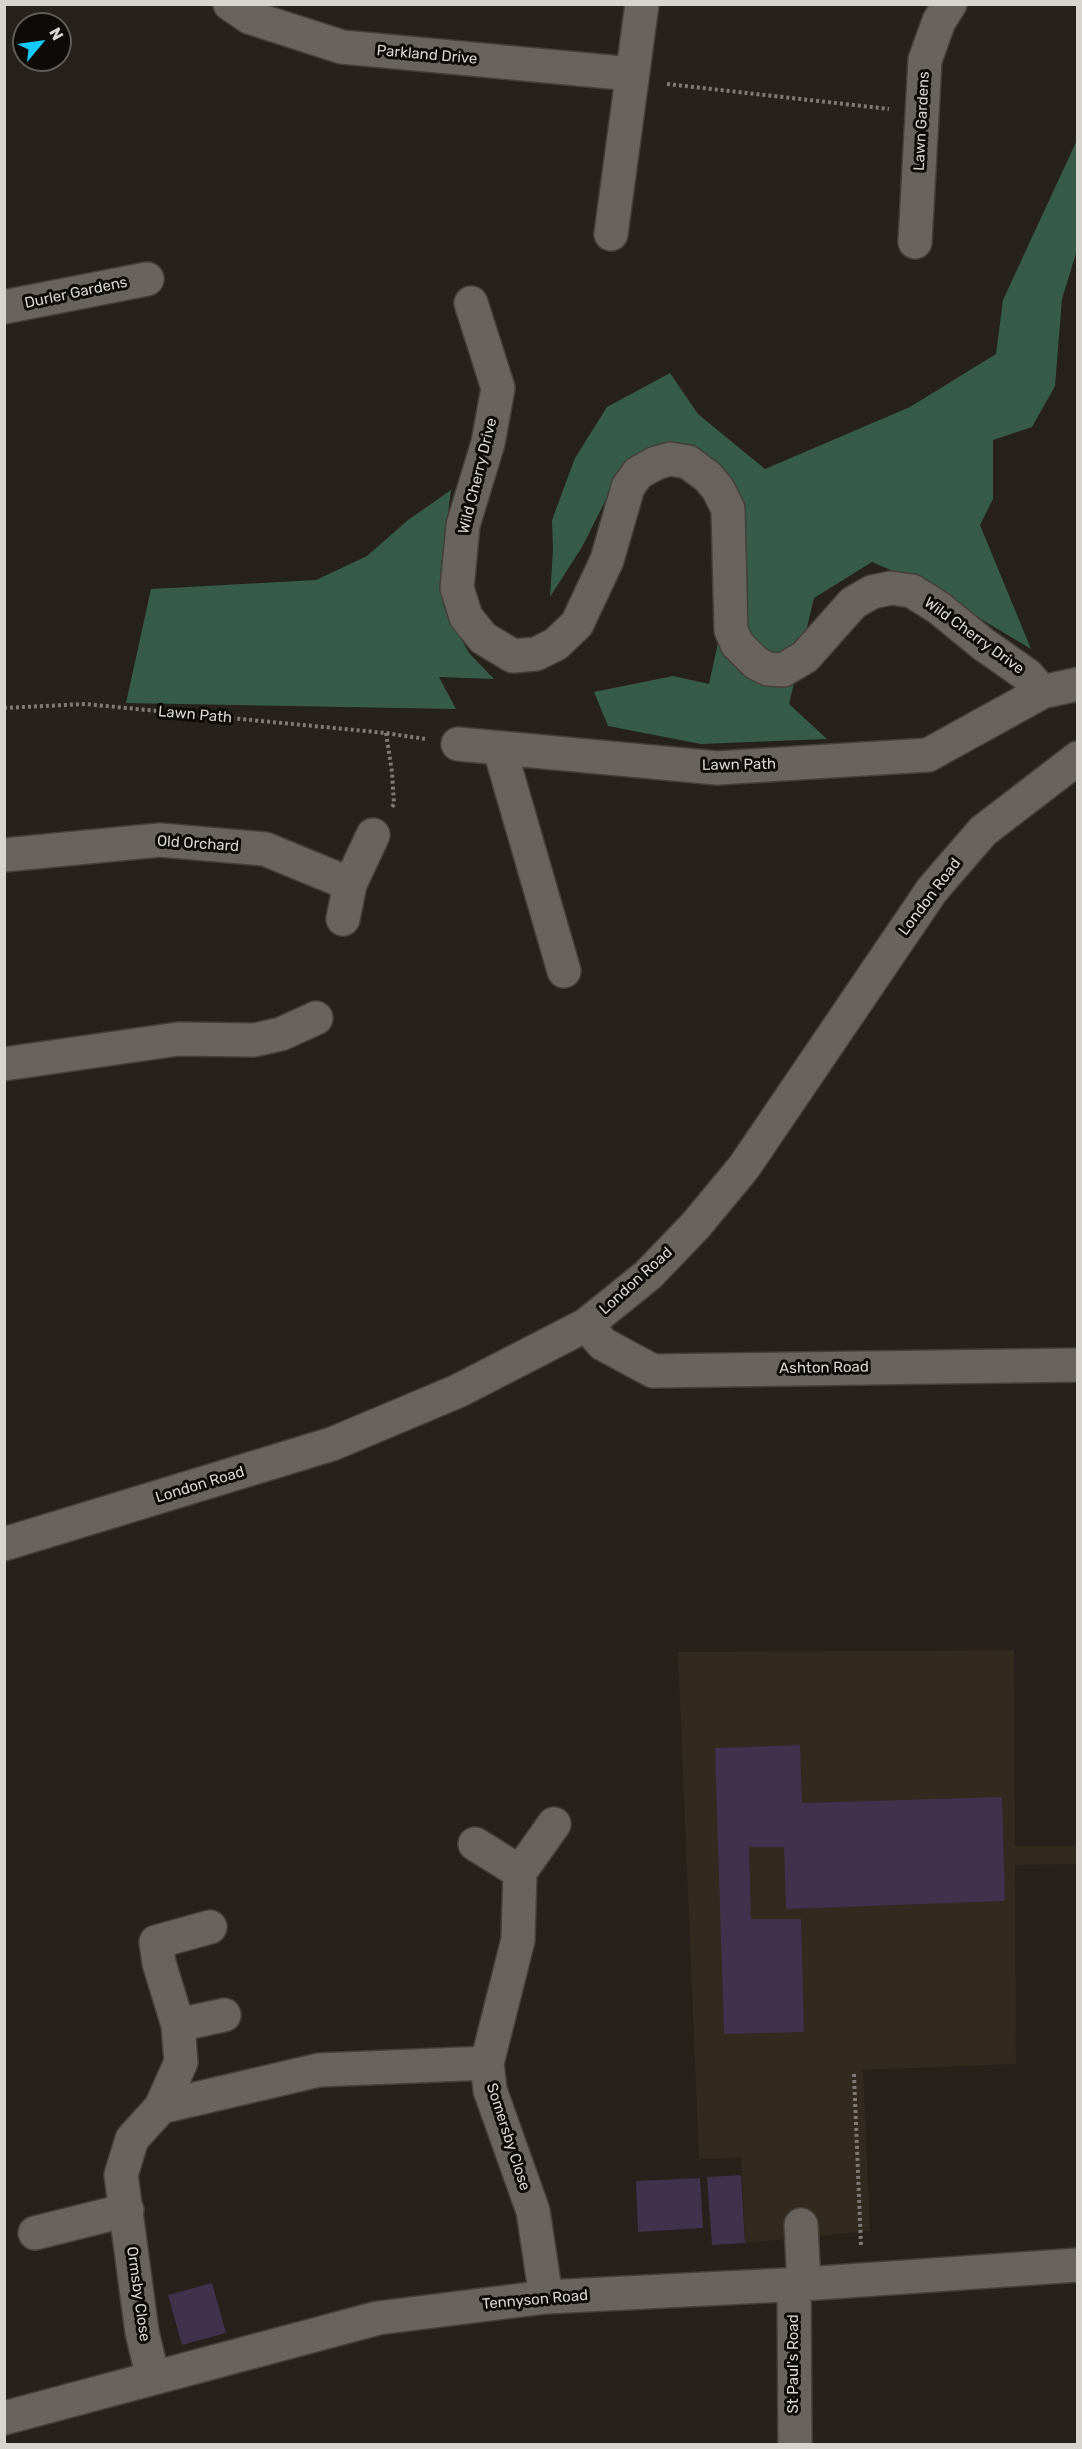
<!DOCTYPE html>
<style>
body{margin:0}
#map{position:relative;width:1082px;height:2449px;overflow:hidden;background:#26211b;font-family:Rubik,sans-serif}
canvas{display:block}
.frame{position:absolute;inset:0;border:6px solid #d8d4d0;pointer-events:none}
.north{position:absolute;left:12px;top:12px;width:60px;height:60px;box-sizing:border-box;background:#0d0b08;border:2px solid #5e5b58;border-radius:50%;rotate:61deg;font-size:16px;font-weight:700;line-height:24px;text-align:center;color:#d8d4d0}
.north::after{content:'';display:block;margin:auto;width:21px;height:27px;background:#14cafb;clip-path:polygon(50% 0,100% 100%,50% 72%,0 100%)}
</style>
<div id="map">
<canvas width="1082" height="2449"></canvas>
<div class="frame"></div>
<div class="north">N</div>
</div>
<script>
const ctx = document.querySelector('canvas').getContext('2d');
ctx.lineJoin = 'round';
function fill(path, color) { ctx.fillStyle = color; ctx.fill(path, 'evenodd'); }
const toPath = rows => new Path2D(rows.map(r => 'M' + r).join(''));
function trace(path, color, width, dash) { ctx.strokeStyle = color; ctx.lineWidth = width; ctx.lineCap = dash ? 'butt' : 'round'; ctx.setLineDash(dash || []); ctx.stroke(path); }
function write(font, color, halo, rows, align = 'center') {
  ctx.font = font + ' Rubik,sans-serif'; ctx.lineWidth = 6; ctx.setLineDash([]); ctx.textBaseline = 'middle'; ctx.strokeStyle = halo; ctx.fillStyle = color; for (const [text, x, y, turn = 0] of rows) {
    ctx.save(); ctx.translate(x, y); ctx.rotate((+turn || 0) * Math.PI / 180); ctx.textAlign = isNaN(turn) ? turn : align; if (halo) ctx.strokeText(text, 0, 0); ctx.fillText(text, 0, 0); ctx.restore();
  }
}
fill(toPath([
 [1014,1650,1015,1846,1077,1846,1077,1864,1015,1865,1016,2064,863,2070,870,2231,745,2243,741,2158,699,2159,678,1652]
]), '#32291f');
fill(toPath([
 [1077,140,1077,250,1062,299,1055,386,1032,427,993,440,993,499,980,525,1031,649,919,582,872,562,814,598,789,704,827,739,701,744,608,726,594,692,673,676,709,684,725,611,725,514,676,458,624,464,582,547,550,597,553,550,552,520,575,458,607,407,670,373,698,414,765,469,910,407,996,354,1003,300],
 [451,490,441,568,443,605,469,653,494,679,439,677,456,709,126,703,151,589,316,580,367,556,408,520]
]), '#375b4a');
fill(toPath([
 [800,1745,802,1803,1002,1797,1005,1901,786,1909,784,1847,749,1847,751,1919,801,1919,804,2032,724,2034,715,1748],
 [741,2175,745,2243,712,2245,707,2177],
 [700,2178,703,2228,638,2232,636,2181],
 [212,2283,226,2333,182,2345,168,2295]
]), '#40314d');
const minor = toPath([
 [230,4,249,17,342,47,632,74],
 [611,234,642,4],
 [915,242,925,60,939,21,950,4],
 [471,303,498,388,488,443,463,525,457,588,466,617,483,638,513,656,536,654,556,644,577,624,607,560,628,487,638,473,656,463,670,459,688,462,708,477,718,489,728,509,731,630,737,644,756,663,768,669,783,670,805,657,853,603,872,592,891,588,912,591,939,608,983,644,1027,675,1042,692],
 [4,307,147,279],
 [458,744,717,768,928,755,1042,692,1078,684],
 [500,750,564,971],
 [4,855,160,840,265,849,350,884,343,919],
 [350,884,373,835],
 [4,1064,178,1039,254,1040,281,1034,316,1018],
 [586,1325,603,1344,653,1371,1078,1365],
 [4,1544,332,1444,458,1391,586,1325,648,1275,696,1225,744,1167,932,890,983,831,1078,758],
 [475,1844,520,1872],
 [178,2025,224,2015],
 [161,2107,319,2070,487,2063],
 [801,2225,804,2284],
 [35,2233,127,2210],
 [794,2284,795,2444],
 [546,2297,533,2211,490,2090,487,2063,518,1940,520,1872,554,1824],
 [153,2378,142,2332,121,2175,132,2139,161,2107,181,2062,178,2025,159,1963,156,1942,210,1927],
 [4,2418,378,2318,546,2297,804,2284,1078,2265]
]);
trace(minor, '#433f3b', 36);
trace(toPath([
 [667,84,889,109],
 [4,708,85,704,386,733,425,739],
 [386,733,392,772,394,804,392,807],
 [854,2074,861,2246]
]), '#7e7a75', 4, [3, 3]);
trace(minor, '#69635d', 33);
write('15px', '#d8d4d0', '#0d0b08', [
 ["Parkland Drive",427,55,5],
 ["Lawn Gardens",922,121,-87],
 ["Durler Gardens",76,293,-12],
 ["Wild Cherry Drive",478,476,-76],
 ["Wild Cherry Drive",974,636,36],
 ["Lawn Path",195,715,5],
 ["Lawn Path",739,765,-1],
 ["Old Orchard",198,844,4],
 ["London Road",930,897,-53],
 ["London Road",636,1281,-42],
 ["Ashton Road",824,1368,-1],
 ["London Road",200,1485,-17],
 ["Somersby Close",508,2137,72],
 ["Ormsby Close",138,2294,82],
 ["Tennyson Road",535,2300,-5],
 ["St Paul's Road",794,2364,-90]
]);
</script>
